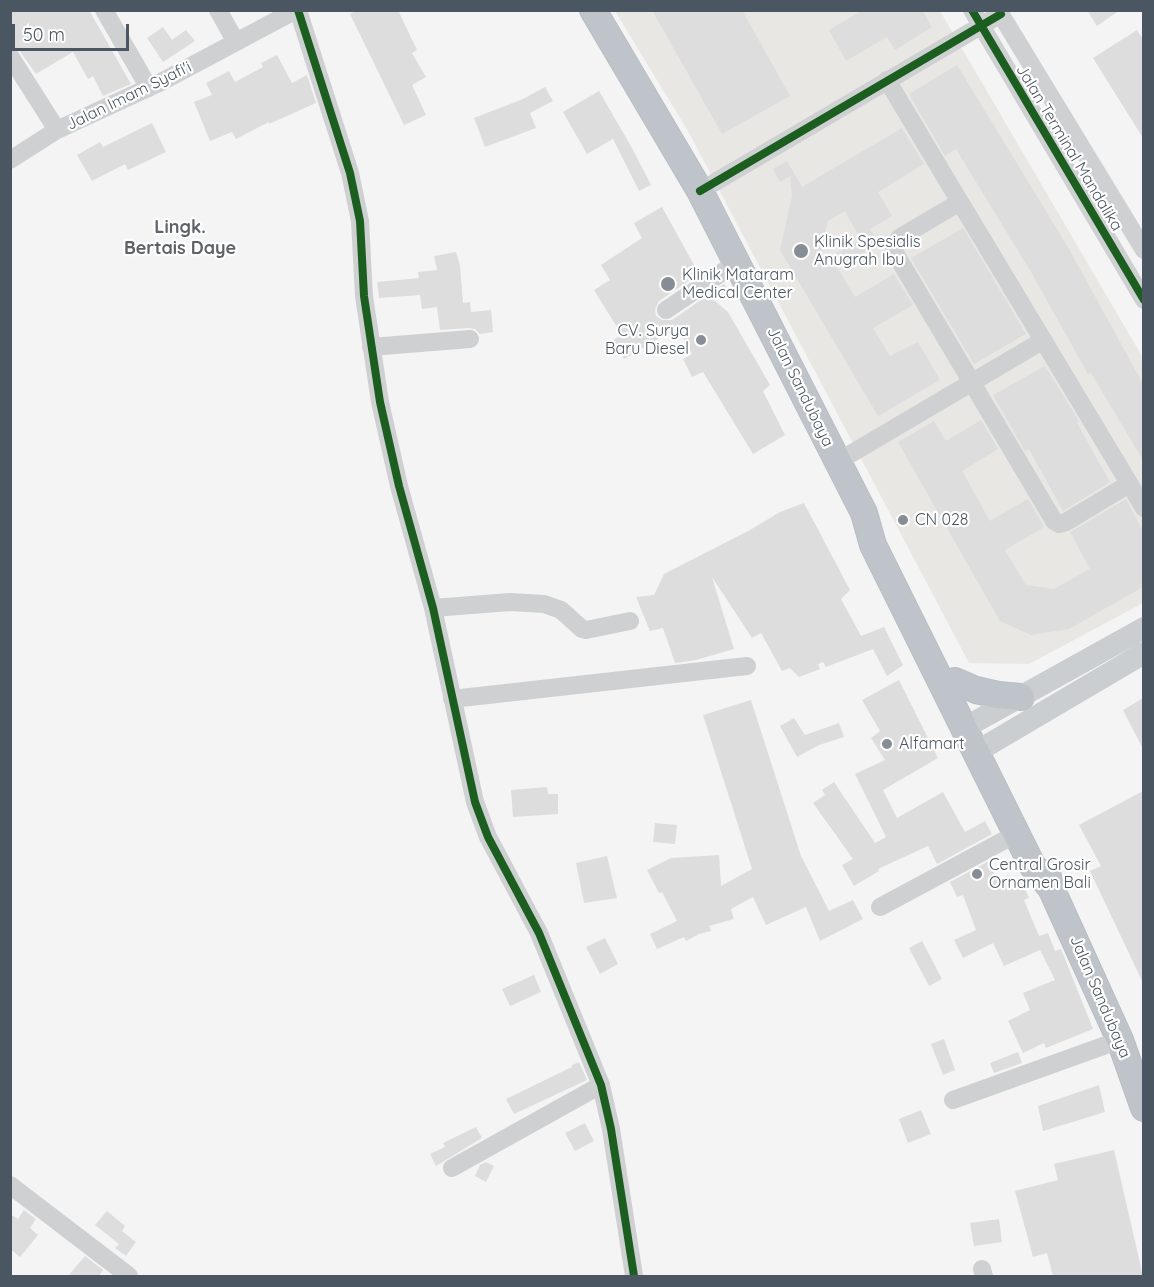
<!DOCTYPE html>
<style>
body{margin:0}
#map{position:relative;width:1154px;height:1287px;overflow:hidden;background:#f4f4f4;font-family:Quicksand,sans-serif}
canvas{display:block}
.frame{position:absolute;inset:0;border:12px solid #4a5661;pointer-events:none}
.scale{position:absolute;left:12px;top:24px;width:117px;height:27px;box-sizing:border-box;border:3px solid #4a5661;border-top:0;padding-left:8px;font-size:18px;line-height:21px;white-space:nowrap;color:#4a5661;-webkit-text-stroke:4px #fff;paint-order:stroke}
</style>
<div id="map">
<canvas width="1154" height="1287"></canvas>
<div class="frame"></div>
<div class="scale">50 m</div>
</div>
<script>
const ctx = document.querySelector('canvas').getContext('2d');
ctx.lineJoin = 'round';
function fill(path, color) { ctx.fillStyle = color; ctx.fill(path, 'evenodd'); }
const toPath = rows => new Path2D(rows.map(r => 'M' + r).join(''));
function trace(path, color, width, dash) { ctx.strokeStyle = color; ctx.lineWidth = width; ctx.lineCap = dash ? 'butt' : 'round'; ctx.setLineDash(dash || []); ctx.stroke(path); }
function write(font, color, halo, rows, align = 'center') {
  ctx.font = font + ' Quicksand,sans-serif'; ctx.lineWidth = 4.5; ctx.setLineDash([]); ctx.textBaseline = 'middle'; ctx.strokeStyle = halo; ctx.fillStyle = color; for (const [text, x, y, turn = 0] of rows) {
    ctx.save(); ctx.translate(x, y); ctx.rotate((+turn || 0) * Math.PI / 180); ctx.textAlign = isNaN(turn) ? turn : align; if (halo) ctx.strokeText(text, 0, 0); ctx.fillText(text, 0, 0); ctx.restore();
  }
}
fill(toPath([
 [615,11,940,11,1143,358,1143,603,1029,664,969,663,688,131]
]), '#e8e7e3');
fill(toPath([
 [10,10,89,10,131,84,103,96,93,76,88,79,73,52,36,74,19,50,10,45],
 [358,10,398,10,417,50,412,53,426,77,412,85,426,115,404,125,350,14],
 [652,10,742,10,790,96,722,134],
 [863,10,922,10,932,27,895,50,887,37,846,61,829,30],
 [1087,10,1120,10,1097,26],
 [163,27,172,40,186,30,195,41,163,62,147,38],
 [1137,30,1143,39,1143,138,1093,58],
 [277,55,292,83,307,75,316,103,269,124,269,122,236,139,232,132,210,141,194,102,212,95,206,83,229,71,235,82,263,67,261,63],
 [957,65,1069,249,1143,384,1143,460,1091,373,1088,374,1031,272,956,149,945,156,909,94],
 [545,87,553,101,530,113,536,128,485,147,474,118,523,99],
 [599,91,632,148,651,185,639,191,613,139,587,154,563,112],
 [152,123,166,152,128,170,125,164,92,181,77,155,100,142,103,147],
 [902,128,924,164,878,192,892,216,870,229,879,244,837,267,855,297,894,274,913,305,873,328,890,356,918,342,940,380,878,416,780,250,792,196,790,176,780,182,773,169,787,161,802,187],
 [845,211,861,240,818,263,828,221],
 [662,207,699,274,659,301,655,310,656,316,662,320,672,320,724,284,727,289,714,300,728,312,770,385,763,391,785,435,753,454,703,372,692,377,683,359,692,354,677,328,624,359,613,340,622,335,594,290,610,280,601,265,642,238,634,223],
 [963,228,1026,334,974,364,911,258],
 [456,252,460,266,463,303,470,302,471,312,491,310,493,332,480,334,475,329,469,328,440,330,437,307,422,309,420,295,379,298,377,282,419,278,418,272,437,270,434,256],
 [1045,366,1079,421,1077,423,1110,482,1063,511,1029,449,1025,451,993,395],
 [981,420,998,449,962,471,990,521,1028,499,1044,527,1005,550,1026,585,1054,589,1090,569,1070,532,1126,499,1143,531,1143,587,1069,629,1031,635,1000,621,898,442,934,421,946,441],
 [804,503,850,590,841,599,861,636,884,627,903,665,887,676,873,649,826,667,823,662,818,664,820,669,799,677,790,668,782,671,761,633,752,638,712,577,734,649,696,660,675,663,663,628,650,631,636,597,654,595,664,574,750,530,780,512],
 [899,680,938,758,883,790,897,818,943,792,965,832,985,821,992,834,937,864,928,846,878,869,879,871,854,886,842,865,853,859,813,803,825,795,822,790,834,782,875,843,886,837,855,774,885,760,871,738,880,731,862,700],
 [1143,698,1143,749,1123,710],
 [751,700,801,856,829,911,853,900,863,919,820,941,806,907,766,925,753,897,731,909,734,919,709,926,711,931,699,934,686,941,684,937,657,949,650,934,677,921,662,892,659,893,647,870,671,858,719,855,721,886,752,869,703,715],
 [794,718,805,735,839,723,844,737,819,745,797,757,780,726],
 [547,787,548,794,558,794,558,814,513,817,511,790],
 [1143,791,1143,983,1090,871,1101,866,1079,825],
 [655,823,677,825,675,844,653,842],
 [607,856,617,898,584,903,576,863],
 [989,861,999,886,1020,877,1029,898,1024,900,1039,936,1048,933,1055,951,1061,949,1093,1029,1046,1048,1044,1043,1023,1053,1008,1021,1030,1010,1023,993,1055,980,1040,950,1004,966,993,943,963,958,954,940,976,930,963,895,957,897,950,882],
 [605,938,618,964,600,974,586,947],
 [922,941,942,979,929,986,909,948],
 [534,975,541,992,510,1006,502,989],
 [944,1039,955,1070,943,1075,931,1044],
 [1018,1052,1022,1063,994,1073,990,1063],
 [579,1062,587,1080,514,1114,506,1099,572,1067,572,1065],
 [1099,1085,1105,1112,1043,1131,1038,1106],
 [921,1110,931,1134,908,1143,899,1119],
 [585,1123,594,1141,575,1151,565,1133],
 [476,1127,482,1138,436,1166,430,1154,445,1147,443,1143],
 [1114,1150,1143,1276,1053,1276,1047,1253,1033,1257,1015,1191,1058,1180,1054,1164],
 [486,1162,494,1166,486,1182,475,1176,480,1165],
 [24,1210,36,1219,30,1228,38,1235,20,1257,10,1249,10,1214,18,1219],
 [107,1211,125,1226,122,1231,136,1242,126,1256,115,1248,119,1244,95,1225],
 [999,1219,1002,1242,974,1246,970,1223],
 [85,1256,103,1270,99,1276,68,1276]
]), '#ddddde');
const highway = toPath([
 [593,10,700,191,864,513,873,545,1032,865,1051,888],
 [955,681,976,690,998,695,1021,697],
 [1047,873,1051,888,1120,1040,1144,1108]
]);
trace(highway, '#b9bec3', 28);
trace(toPath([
 [104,10,149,88],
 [218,10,236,42],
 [298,10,350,173,360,221,364,296,380,402,399,486,433,608,475,802,488,837,539,933,601,1085,611,1129,634,1276],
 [972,10,1144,300],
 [998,10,1144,250],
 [10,56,57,130],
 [887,80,960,202,899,238,894,245,895,253,1054,521,1059,524,1066,522,1129,484],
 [10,160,57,130,163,81,296,10],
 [700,191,1001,14],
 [960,202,1144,508],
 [666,310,736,263],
 [371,347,470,339],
 [837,462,1042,341],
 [433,608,510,602,544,604,561,610,582,629,586,630,630,621],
 [452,699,747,666],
 [880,907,1016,834],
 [953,1100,1120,1040],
 [452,1168,601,1085],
 [10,1185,129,1276],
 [982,1269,984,1276]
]), '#ced0d2', 18);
trace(toPath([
 [964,728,1144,628],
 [976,752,1144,653]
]), '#caced1', 22);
trace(highway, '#bec4c9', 26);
trace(toPath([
 [298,10,350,173,360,221,364,296,380,402,399,486,433,608,475,802,488,837,539,933,601,1085,611,1129,634,1276],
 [972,10,1144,300],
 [700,191,1001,14]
]), '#1b5e20', 8);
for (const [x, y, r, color] of [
 [801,251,8,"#868d94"],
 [668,284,8,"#868d94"],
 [701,340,6,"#868d94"],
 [903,520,6,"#868d94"],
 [887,744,6,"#868d94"],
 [977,874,6,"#868d94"]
]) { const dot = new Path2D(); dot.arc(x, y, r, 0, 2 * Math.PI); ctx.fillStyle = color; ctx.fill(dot); trace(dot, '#fff', 2); }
write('16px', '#4a5661', '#fff', [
 ["Jalan Imam Syafi'i",129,96,-26],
 ["Jalan Terminal Mandalika",1069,148,59],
 ["Jalan Sandubaya",800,387,64],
 ["Jalan Sandubaya",1100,997,67]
]);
write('16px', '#4a5661', '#fff', [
 ["Klinik Spesialis",814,242],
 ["Anugrah Ibu",814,260],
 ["Klinik Mataram",682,275],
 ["Medical Center",682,293],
 ["CV. Surya",689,331,"right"],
 ["Baru Diesel",689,349,"right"],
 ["CN 028",915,520],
 ["Alfamart",899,744],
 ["Central Grosir",989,865],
 ["Ornamen Bali",989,883]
], 'left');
write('bold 18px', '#5f6368', '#fff', [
 ["Lingk.",180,228],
 ["Bertais Daye",180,249]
]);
</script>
